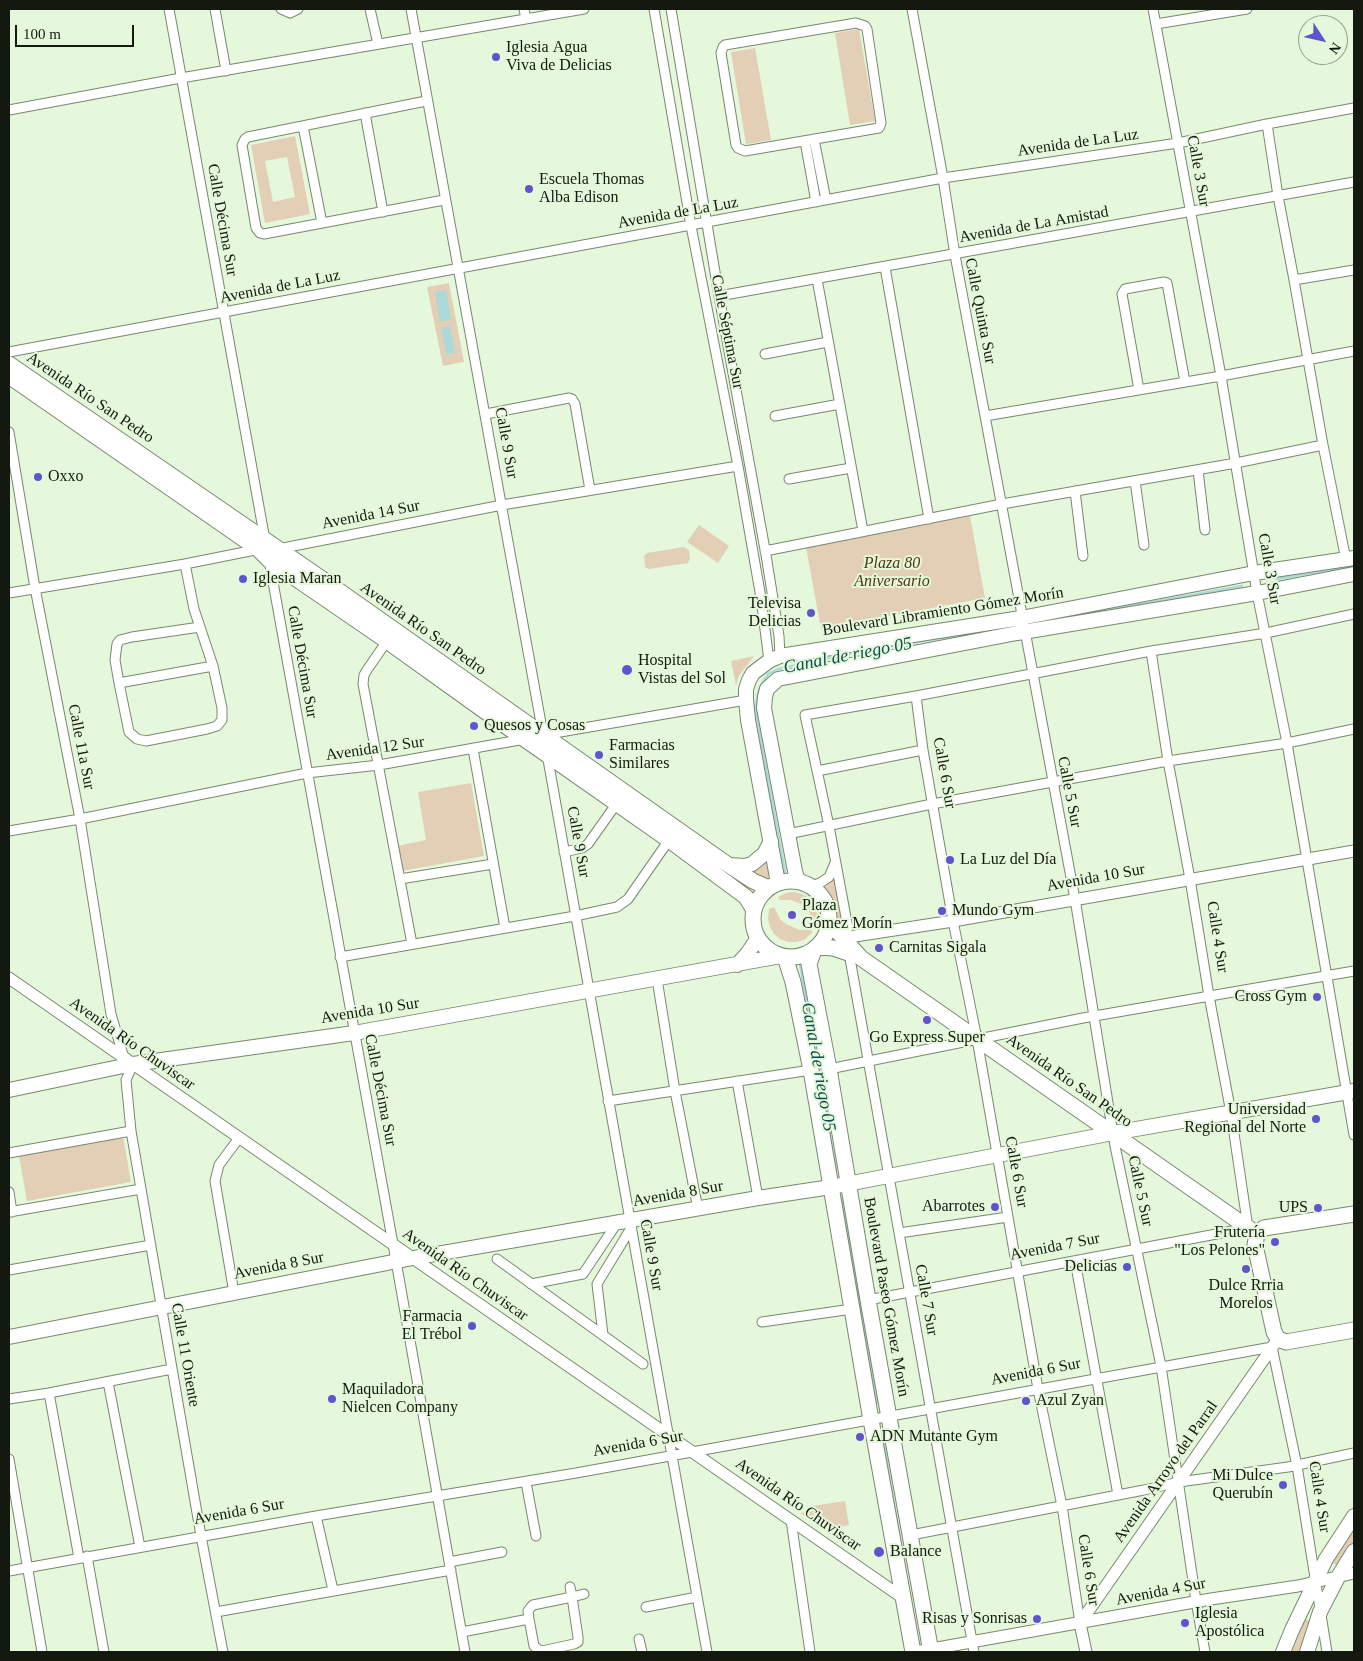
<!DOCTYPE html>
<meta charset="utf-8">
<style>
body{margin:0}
#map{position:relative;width:1363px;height:1661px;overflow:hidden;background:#e6f8db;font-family:"Times New Roman",serif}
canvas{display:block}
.frame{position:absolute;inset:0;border:10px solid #13190f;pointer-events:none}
.north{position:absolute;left:1298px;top:15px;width:50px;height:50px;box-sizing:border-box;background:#e6f8db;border:1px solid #929f89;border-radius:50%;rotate:125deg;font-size:14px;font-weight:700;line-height:20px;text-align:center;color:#13190f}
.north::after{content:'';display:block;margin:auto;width:18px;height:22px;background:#6054cc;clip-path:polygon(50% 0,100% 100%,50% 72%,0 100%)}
.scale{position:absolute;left:15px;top:25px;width:119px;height:22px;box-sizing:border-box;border:2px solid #13190f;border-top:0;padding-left:6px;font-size:15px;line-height:18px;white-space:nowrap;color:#13190f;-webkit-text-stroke:4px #e6f8db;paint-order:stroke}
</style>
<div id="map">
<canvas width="1363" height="1661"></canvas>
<div class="frame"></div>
<div class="north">N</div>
<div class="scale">100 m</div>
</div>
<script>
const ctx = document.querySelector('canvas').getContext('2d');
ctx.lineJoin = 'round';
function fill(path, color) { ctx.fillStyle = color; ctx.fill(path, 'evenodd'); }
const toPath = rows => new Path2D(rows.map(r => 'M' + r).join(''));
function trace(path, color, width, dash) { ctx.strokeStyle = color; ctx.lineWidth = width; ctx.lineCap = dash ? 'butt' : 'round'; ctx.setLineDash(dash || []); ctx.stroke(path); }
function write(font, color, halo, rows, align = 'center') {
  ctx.font = font + ' "Times New Roman",serif'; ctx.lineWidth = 4; ctx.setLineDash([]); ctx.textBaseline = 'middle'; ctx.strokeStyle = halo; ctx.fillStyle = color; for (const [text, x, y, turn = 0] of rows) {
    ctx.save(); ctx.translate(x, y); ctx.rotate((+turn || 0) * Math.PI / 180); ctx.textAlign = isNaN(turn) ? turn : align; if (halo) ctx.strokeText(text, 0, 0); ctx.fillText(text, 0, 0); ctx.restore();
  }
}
fill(toPath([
 [859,29,875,121,850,125,835,33],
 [755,48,771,140,746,144,731,52],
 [295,136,310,214,265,223,251,145],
 [287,157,295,197,273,202,265,161],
 [449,283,464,362,443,366,427,287],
 [970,516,985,598,821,629,806,547],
 [699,525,729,546,718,563,687,542],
 [684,547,689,550,690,559,688,563,649,569,645,567,644,556,647,553],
 [754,656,739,676,736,685,731,661],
 [471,783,484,856,402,871,397,846,426,840,418,792],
 [766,857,770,869,768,880,746,871],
 [836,877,845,931,837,920,831,902,822,889],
 [794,892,802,894,809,898,815,905,817,913,818,921,814,921,808,910,801,904,791,900,780,900,778,897,786,893],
 [774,907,780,919,786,924,800,930,810,929,813,932,804,940,796,942,788,942,780,939,774,934,770,927,768,919,769,909],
 [123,1136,131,1182,27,1201,19,1156],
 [845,1501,849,1525,836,1528,831,1535,800,1513,813,1511,812,1506],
 [1354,1522,1354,1544,1340,1566,1328,1562],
 [1303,1617,1312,1622,1301,1652,1289,1652]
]), '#e2cfb6');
fill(toPath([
 [446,290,451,320,440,321,435,292],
 [450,326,455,353,446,354,441,328]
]), '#acdad8');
trace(toPath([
 [1276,579,1354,566],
 [1035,623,1242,586],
 [785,872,755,708,759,689,768,674,778,669,866,650,1011,627],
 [800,964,836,1170],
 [842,1199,877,1403],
 [882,1432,903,1557]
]), '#acdad8', 2.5);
const minor = toPath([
 [169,9,265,540],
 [215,9,226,71],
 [281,9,290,13,298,9],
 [370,9,378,44],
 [411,9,543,734],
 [524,9,526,19],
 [654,9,691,226,738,466,761,598,769,661],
 [671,9,719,296,766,555,779,636,780,656],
 [912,9,943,178,955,255,1075,899,1115,1146,1161,1366,1196,1601,1205,1652],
 [1153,9,1221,376,1257,593,1287,743,1354,1135],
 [856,23,865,26,867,29,881,123,879,128,745,151,738,148,736,145,721,53,723,47,725,45,856,23],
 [1156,24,1247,9],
 [426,101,248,137,245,139,242,145,256,228,260,233,264,234,444,200],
 [9,110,181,78,584,9],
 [365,113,383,212],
 [1267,124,1278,196,1294,280,1323,445,1346,560],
 [303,126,322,223],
 [814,139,826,200],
 [805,141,816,202],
 [885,267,929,519],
 [817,279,863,531],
 [1294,280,1354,270],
 [719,296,1354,182],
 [9,352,943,178,1178,143,1267,124,1354,108],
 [765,354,828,342],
 [1139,390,1122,294,1125,289,1164,282,1167,283,1185,382],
 [486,414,569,398,572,399,575,404,590,490],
 [775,416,840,404],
 [985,416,1221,376,1354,351],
 [9,432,35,588,80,819,111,1014,123,1055,133,1064,126,1080,131,1131,201,1536,223,1652],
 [1198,470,1205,530],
 [789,479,851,468],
 [1135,481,1144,545],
 [1075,491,1083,556],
 [278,549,502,505,738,466],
 [765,551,1002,504,1236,463,1323,445],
 [269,560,393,1244,465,1652],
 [185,564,194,609,213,666,222,708,222,720,217,726,207,729,146,741,137,739,129,732,119,683,115,660,117,644,120,640,132,637,200,627],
 [9,593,185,564,260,549],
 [387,641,367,670,364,675,363,684,412,944],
 [119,683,213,666],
 [916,696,923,750,953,921,977,1039,1038,1389,1062,1506,1080,1623],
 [543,735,746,700],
 [473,749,505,928],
 [547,754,707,1652],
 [817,771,923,750],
 [9,831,80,819,307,773,379,765,525,739],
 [788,834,932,804,1168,761,1287,743,1354,729],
 [564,852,582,848,588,844,617,803],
 [400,879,493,864],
 [811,886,820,883,829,877,835,863],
 [843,940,848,928,829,826,805,715,916,696,1151,651,1266,633,1354,614],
 [849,953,974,1652],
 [340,957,575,916,617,907,628,899,669,840],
 [657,979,675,1091,698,1209],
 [829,1069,1083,1018,1354,971],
 [737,1081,758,1198],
 [608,1101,811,1070],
 [9,1153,131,1131],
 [9,1192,12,1212],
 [9,1212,141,1189],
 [899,1233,1008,1217],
 [497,1259,643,1364],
 [1075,1261,1118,1495],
 [9,1270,151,1245],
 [531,1284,583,1274,617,1223],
 [234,1293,215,1181,219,1165,239,1138],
 [868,1300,1248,1228,1231,1113,1209,996,1190,879,1168,761,1151,651],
 [762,1322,852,1309],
 [603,1335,597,1284,631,1228],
 [108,1382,140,1547],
 [49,1393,79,1558],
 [9,1399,49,1393,172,1369],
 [9,1459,42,1652],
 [526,1482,536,1536],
 [316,1516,333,1590],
 [791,1520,810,1652],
 [911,1535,1144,1490,1179,1482,1288,1467,1354,1453],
 [87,1556,104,1652],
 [449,1562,502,1552],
 [9,1571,316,1516,576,1473,1272,1347,1297,1466,1327,1652],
 [570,1587,572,1597,578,1637,578,1642,574,1644,542,1651,539,1650,534,1646,529,1619,528,1611,531,1607,533,1605,572,1597,584,1594],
 [646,1607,697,1597],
 [216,1612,451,1570],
 [462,1632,529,1619],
 [639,1639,642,1652]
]);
const tertiary = toPath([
 [843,940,855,936,953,921,1354,851],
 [9,978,903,1598],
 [915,1652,1211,1599,1298,1586,1354,1573],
 [1086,1652,1080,1623,1278,1339]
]);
const secondary = toPath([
 [729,865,745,866,752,864,764,854,771,841],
 [798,881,795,871,764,708,765,697,767,689,778,679,1017,633,1257,593,1354,574],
 [778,883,748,720,746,700,746,689,749,680,753,673,769,661,780,656,1021,618,1254,573,1354,558],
 [737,965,747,954,758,938],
 [9,1090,133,1064,354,1033,781,956],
 [9,1337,413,1258,758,1198,831,1187,1113,1133,1354,1091],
 [1283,1652,1292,1630,1326,1559,1354,1516],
 [1307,1652,1320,1612,1338,1577,1354,1551]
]);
const primary = toPath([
 [9,364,325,581,721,860,753,881,769,888],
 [9,376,258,549,269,560,387,641,493,717,669,840,746,897,754,910],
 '753 919a38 38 0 1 1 76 0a38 38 0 1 1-76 0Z',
 [829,922,861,958,1257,1234],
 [816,947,833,948,857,956],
 [814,950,809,964,829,1069,868,1300,931,1652],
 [785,957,793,982,811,1070,871,1420,913,1652],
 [1354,1214,1264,1228,1257,1234,1255,1245,1274,1332,1278,1339,1286,1342,1354,1330]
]);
trace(minor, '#78886e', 11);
trace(tertiary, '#78886e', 13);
trace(secondary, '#78886e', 16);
trace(primary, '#78886e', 17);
trace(minor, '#fff', 9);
trace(tertiary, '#fff', 11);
trace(secondary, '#fff', 14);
trace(primary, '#fff', 15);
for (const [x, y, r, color] of [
 [496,57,5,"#6054cc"],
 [529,189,5,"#6054cc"],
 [38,477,5,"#6054cc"],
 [243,579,5,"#6054cc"],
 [811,613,5,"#6054cc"],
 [627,670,6,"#6054cc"],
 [474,726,5,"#6054cc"],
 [599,755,5,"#6054cc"],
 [950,860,5,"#6054cc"],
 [942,911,5,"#6054cc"],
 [792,915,5,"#6054cc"],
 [879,948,5,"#6054cc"],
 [1317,997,5,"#6054cc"],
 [927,1020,5,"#6054cc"],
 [1316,1119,5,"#6054cc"],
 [995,1207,5,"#6054cc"],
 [1318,1208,5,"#6054cc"],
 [1275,1242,5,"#6054cc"],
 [1127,1267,5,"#6054cc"],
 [1246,1269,5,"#6054cc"],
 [472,1326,5,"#6054cc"],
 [332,1399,5,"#6054cc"],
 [1026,1401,5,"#6054cc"],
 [860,1437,5,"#6054cc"],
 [1283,1485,5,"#6054cc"],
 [879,1552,6,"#6054cc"],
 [1037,1619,5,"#6054cc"],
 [1185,1623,5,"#6054cc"]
]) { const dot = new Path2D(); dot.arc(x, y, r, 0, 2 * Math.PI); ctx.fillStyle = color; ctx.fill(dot); trace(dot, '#e6f8db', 2); }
write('16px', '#13190f', '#e6f8db', [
 ["Iglesia Agua",506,48],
 ["Viva de Delicias",506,66],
 ["Escuela Thomas",539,180],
 ["Alba Edison",539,198],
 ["Oxxo",48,477],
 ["Iglesia Maran",253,579],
 ["Televisa",801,604,"right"],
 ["Delicias",801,622,"right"],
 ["Hospital",638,661],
 ["Vistas del Sol",638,679],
 ["Quesos y Cosas",484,726],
 ["Farmacias",609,746],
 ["Similares",609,764],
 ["La Luz del Día",960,860],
 ["Plaza",802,906],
 ["Gómez Morín",802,924],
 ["Mundo Gym",952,911],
 ["Carnitas Sigala",889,948],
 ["Cross Gym",1307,997,"right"],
 ["Go Express Super",927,1038,"center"],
 ["Universidad",1306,1110,"right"],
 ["Regional del Norte",1306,1128,"right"],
 ["Abarrotes",985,1207,"right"],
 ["UPS",1308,1208,"right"],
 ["Frutería",1265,1233,"right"],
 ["\"Los Pelones\"",1265,1251,"right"],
 ["Delicias",1117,1267,"right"],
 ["Dulce Rrria",1246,1286,"center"],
 ["Morelos",1246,1304,"center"],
 ["Farmacia",462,1317,"right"],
 ["El Trébol",462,1335,"right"],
 ["Maquiladora",342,1390],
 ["Nielcen Company",342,1408],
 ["Azul Zyan",1036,1401],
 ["ADN Mutante Gym",870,1437],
 ["Mi Dulce",1273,1476,"right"],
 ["Querubín",1273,1494,"right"],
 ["Balance",890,1552],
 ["Iglesia",1195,1614],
 ["Apostólica",1195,1632],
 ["Risas y Sonrisas",1027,1619,"right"]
], 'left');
write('16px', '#13190f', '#e6f8db', [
 ["Avenida de La Luz",1078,143,-8],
 ["Calle 3 Sur",1198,171,80],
 ["Avenida de La Luz",678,213,-10],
 ["Calle Décima Sur",222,220,80],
 ["Avenida de La Amistad",1034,225,-10],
 ["Avenida de La Luz",280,287,-11],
 ["Calle Quinta Sur",980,311,79],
 ["Calle Séptima Sur",727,332,79],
 ["Avenida Río San Pedro",90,398,34],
 ["Calle 9 Sur",506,443,80],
 ["Avenida 14 Sur",371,515,-11],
 ["Calle 3 Sur",1269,569,80],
 ["Boulevard Libramiento Gómez Morín",943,612,-9],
 ["Avenida Río San Pedro",423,629,35],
 ["Calle Décima Sur",302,662,80],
 ["Calle 11a Sur",81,747,79],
 ["Avenida 12 Sur",375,749,-8],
 ["Calle 6 Sur",944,773,80],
 ["Calle 5 Sur",1069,792,79],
 ["Calle 9 Sur",578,842,80],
 ["Avenida 10 Sur",1096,878,-10],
 ["Calle 4 Sur",1217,937,81],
 ["Avenida 10 Sur",370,1011,-9],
 ["Avenida Río Chuviscar",132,1044,35],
 ["Avenida Río San Pedro",1069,1081,35],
 ["Calle Décima Sur",380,1090,79],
 ["Calle 6 Sur",1016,1172,80],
 ["Calle 5 Sur",1140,1191,78],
 ["Avenida 8 Sur",678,1194,-10],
 ["Avenida 7 Sur",1055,1247,-11],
 ["Calle 9 Sur",651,1255,80],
 ["Avenida 8 Sur",279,1266,-11],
 ["Avenida Río Chuviscar",465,1275,35],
 ["Boulevard Paseo Gómez Morín",886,1297,80],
 ["Calle 7 Sur",926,1300,80],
 ["Calle 11 Oriente",185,1355,80],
 ["Avenida 6 Sur",1036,1372,-11],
 ["Avenida 6 Sur",638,1444,-10],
 ["Avenida Arroyo del Parral",1166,1472,-55],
 ["Calle 4 Sur",1319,1497,81],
 ["Avenida Río Chuviscar",798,1505,35],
 ["Avenida 6 Sur",239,1512,-10],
 ["Calle 6 Sur",1088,1570,81],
 ["Avenida 4 Sur",1161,1592,-11]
]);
write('italic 16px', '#4f3711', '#e6f8db', [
 ["Plaza 80",892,564],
 ["Aniversario",892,582]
]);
write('italic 18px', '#0c4f4e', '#e6f8db', [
 ["Canal de riego 05",848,656,-11],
 ["Canal de riego 05",818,1067,80]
]);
</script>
